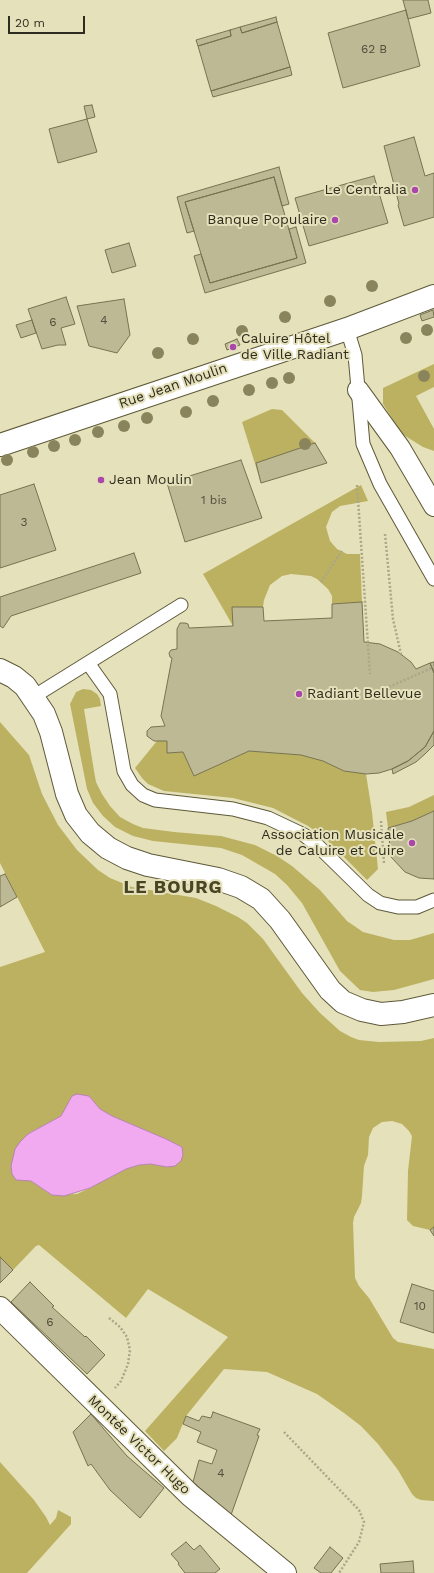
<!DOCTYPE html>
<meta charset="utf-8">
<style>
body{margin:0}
#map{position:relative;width:434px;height:1573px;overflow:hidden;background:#e5e1bb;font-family:"Work Sans",sans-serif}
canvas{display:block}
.scale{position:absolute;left:8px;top:16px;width:77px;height:18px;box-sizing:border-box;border:2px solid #2e2c1e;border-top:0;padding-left:5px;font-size:12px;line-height:14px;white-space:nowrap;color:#2e2c1e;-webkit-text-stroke:3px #e5e1bb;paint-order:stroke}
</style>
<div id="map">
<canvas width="434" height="1573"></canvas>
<div class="scale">20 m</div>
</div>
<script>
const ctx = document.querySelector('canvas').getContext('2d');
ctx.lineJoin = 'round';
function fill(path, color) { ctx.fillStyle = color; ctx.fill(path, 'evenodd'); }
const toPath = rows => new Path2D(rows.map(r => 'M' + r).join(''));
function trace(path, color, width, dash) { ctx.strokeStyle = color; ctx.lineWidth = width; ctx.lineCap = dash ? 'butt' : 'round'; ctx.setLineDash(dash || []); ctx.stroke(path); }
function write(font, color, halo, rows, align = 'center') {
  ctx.font = font + ' "Work Sans",sans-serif'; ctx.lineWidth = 4; ctx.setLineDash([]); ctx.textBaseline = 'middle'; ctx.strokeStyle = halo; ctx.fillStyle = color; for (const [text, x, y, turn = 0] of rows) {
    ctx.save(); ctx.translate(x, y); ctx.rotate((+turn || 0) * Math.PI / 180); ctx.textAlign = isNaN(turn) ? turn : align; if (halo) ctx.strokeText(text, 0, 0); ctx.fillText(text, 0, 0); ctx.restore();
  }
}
fill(toPath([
 [434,364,434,387,416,396,434,429,434,451,423,447,402,434,383,404,383,388],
 [272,409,282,410,315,443,327,463,261,483,242,422],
 [361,485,368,501,340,506,332,512,326,527,330,541,337,549,347,554,360,554,362,602,332,604,332,596,328,589,317,579,311,576,291,574,282,576,270,585,264,600,263,607,232,607,233,626,203,574],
 [83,689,91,690,97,694,100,699,101,706,84,709,94,771,96,782,102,794,110,806,120,817,133,824,143,828,174,832,221,836,255,845,277,856,292,866,320,890,347,921,363,932,394,940,410,940,434,933,434,979,394,990,373,992,360,990,340,971,302,903,287,885,275,874,242,855,221,848,153,841,133,836,115,827,103,816,93,803,87,789,70,704,76,692],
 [0,722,29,755,42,794,58,825,77,850,98,870,110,878,132,887,196,898,216,906,238,917,247,923,263,939,302,993,320,1013,340,1031,351,1037,359,1040,379,1042,421,1041,434,1038,434,1227,430,1230,413,1226,407,1220,408,1171,412,1136,409,1131,402,1124,392,1121,382,1122,373,1128,369,1137,368,1155,364,1166,362,1196,361,1203,354,1217,353,1223,355,1278,359,1286,369,1298,393,1338,398,1342,434,1349,434,1501,421,1500,416,1498,412,1494,398,1470,378,1444,361,1426,344,1413,317,1394,267,1372,224,1369,186,1416,177,1438,164,1451,145,1431,228,1337,148,1289,126,1318,39,1245,36,1246,13,1270,0,1257,0,967,45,952,0,863],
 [72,1096,89,1096,100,1109,112,1116,166,1139,182,1147,167,1167,151,1164,139,1165,126,1169,90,1188,77,1194,52,1195,31,1181,28,1134,61,1116],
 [157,741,167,741,168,753,183,752,194,776,249,751,302,755,323,761,344,771,366,774,372,812,378,869,367,880,324,837,308,826,273,808,233,798,164,791,148,784,142,778,135,768],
 [434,795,434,811,412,821,388,828,386,812,409,807],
 [0,1462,34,1500,46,1517,50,1525,56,1518,58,1510,71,1517,71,1524,27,1573,0,1573]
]), '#bcb161');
const water = toPath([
 [77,1094,89,1096,100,1109,112,1116,166,1139,182,1147,183,1155,181,1161,175,1166,167,1167,151,1164,139,1165,126,1169,90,1188,64,1196,52,1195,31,1181,16,1180,12,1174,11,1166,15,1149,20,1142,28,1134,61,1116,72,1096,77,1094]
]);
fill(water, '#f1a9ef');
trace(water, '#b684b0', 1);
const building = toPath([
 [403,0,428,0,431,13,408,19,403,0],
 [406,10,420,66,343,88,328,33,406,10],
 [276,17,277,22,242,33,240,27,276,17],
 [277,22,290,67,211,91,198,46,231,36,230,30,240,27,242,33,277,22],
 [230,30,231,36,198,46,196,40,230,30],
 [290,67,292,75,213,97,211,91,290,67],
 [92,105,95,117,87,119,84,106,92,105],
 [87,119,97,152,58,163,49,129,87,119],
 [414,137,425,176,434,173,434,217,404,226,398,205,399,204,384,146,414,137],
 [279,167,289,204,282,206,274,177,185,202,194,231,187,233,177,197,279,167],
 [374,176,388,223,309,246,295,198,374,176],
 [274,177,297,258,210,283,185,202,274,177],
 [296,227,306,263,205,293,194,256,201,254,210,283,297,258,289,229,296,227],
 [129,243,136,266,112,273,105,250,129,243],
 [66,297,75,324,61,328,66,345,58,345,42,349,28,309,66,297],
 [124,299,130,335,117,353,89,346,77,306,124,299],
 [433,310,434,317,422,321,420,315,433,310],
 [32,320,36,333,21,338,16,325,32,320],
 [237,339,240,345,227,350,225,344,237,339],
 [315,443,327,463,261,483,256,463,315,443],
 [241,460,262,518,185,542,167,483,241,460],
 [34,484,56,550,0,568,0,495,34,484],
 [134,553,141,573,11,616,3,628,0,626,0,597,134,553],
 [362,602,364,642,380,644,398,652,411,662,416,669,430,663,434,673,434,731,425,747,408,761,392,769,379,773,366,774,344,771,323,761,301,755,249,751,194,776,183,752,167,753,167,741,154,741,147,736,147,731,151,727,165,726,161,716,172,658,170,657,169,653,171,650,177,649,177,629,180,623,185,623,188,624,189,628,233,626,232,607,263,607,264,621,332,618,332,604,362,602],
 [434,662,434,673,430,663,434,662],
 [434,731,434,745,425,754,416,762,393,774,392,769,408,761,425,747,434,731],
 [434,811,434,879,419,878,405,872,391,857,388,828,412,821,434,811],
 [5,874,17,897,0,907,0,876,5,874],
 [434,1227,434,1236,430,1230,434,1227],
 [0,1257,13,1270,0,1283,0,1257],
 [30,1282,54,1306,52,1307,85,1337,86,1336,105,1355,87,1374,11,1302,30,1282],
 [412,1284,434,1291,434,1333,400,1322,412,1284],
 [213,1412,260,1429,257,1435,259,1436,231,1515,193,1482,199,1460,212,1464,217,1450,197,1442,201,1432,183,1424,186,1416,199,1421,202,1416,211,1418,213,1412],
 [91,1414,127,1456,164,1488,140,1518,110,1490,91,1464,88,1466,73,1432,91,1414],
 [186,1542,194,1550,200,1545,220,1569,215,1573,185,1573,178,1564,179,1563,171,1554,186,1542],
 [330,1547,343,1558,331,1573,321,1573,314,1568,330,1547],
 [413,1561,414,1573,381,1573,380,1564,413,1561]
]);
fill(building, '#beb995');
trace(building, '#777250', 1);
const service = toPath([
 [347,329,355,355,363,444,380,484,434,579],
 [88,663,110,694,124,771,132,785,143,795,155,800,233,809,268,818,304,835,317,845,368,895,380,903,398,907,417,907,434,900],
 [33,697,181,605]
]);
const pedestrian = toPath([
 [358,390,400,448,434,506]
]);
const minor = toPath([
 [0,1308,190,1495,285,1573]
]);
const secondary = toPath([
 [0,445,347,329,434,296],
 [0,670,14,677,25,686,44,714,51,732,67,794,76,815,90,833,108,848,127,858,148,865,218,879,241,887,261,899,280,920,330,990,343,1002,362,1010,381,1014,403,1012,434,1005]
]);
trace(service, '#5e5938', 15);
trace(pedestrian, '#5e5938', 22);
trace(minor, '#5e5938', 24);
trace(secondary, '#5e5938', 24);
trace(toPath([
 [357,485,370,674],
 [385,534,393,619,401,654],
 [321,582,342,551],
 [389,687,434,667],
 [381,821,384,863],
 [109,1318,120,1327,127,1337,130,1350,128,1364,121,1381,115,1388],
 [284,1432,359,1510,364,1522,359,1542,339,1573]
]), '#aaa688', 2.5, [2, 2]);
trace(service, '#fff', 13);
trace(pedestrian, '#fff', 20);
trace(minor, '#fff', 22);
trace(secondary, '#fff', 22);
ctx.fillStyle = '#89845b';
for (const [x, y] of [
 [372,286],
 [330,301],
 [285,317],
 [427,330],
 [242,331],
 [406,338],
 [193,339],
 [158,353],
 [424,376],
 [289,378],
 [272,383],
 [249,390],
 [213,401],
 [186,412],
 [147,418],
 [124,426],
 [98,432],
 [75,440],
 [305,444],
 [54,446],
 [33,452],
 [7,460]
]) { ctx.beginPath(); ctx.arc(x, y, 6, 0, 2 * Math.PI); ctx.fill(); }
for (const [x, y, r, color] of [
 [415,190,4,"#ab46ab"],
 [335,220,4,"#ab46ab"],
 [233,347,4,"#ab46ab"],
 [101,480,4,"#ab46ab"],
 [299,694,4,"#ab46ab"],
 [412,843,4,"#ab46ab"]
]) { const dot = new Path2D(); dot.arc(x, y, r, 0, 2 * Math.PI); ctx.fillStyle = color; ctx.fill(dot); trace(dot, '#e5e1bb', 1.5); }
write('12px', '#524f3c', null, [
 ["62 B",374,49],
 ["4",104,320],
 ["6",53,322],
 ["1 bis",214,500],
 ["3",24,522],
 ["10",420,1306],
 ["6",50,1322],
 ["4",221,1473]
]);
write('14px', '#2e2c1e', '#e5e1bb', [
 ["Le Centralia",407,190],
 ["Banque Populaire",327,220],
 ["Caluire Hôtel",241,339,"left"],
 ["de Ville Radiant",241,355,"left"],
 ["Jean Moulin",109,480,"left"],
 ["Radiant Bellevue",307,694,"left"],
 ["Association Musicale",404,835],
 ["de Caluire et Cuire",404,851]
], 'right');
write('14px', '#2e2c1e', '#e5e1bb', [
 ["Rue Jean Moulin",173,386,-19],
 ["Montée Victor Hugo",139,1445,44]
]);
ctx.letterSpacing = '1px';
write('bold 18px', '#494424', '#e5e1bb', [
 ["LE BOURG",173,888]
]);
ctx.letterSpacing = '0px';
</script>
